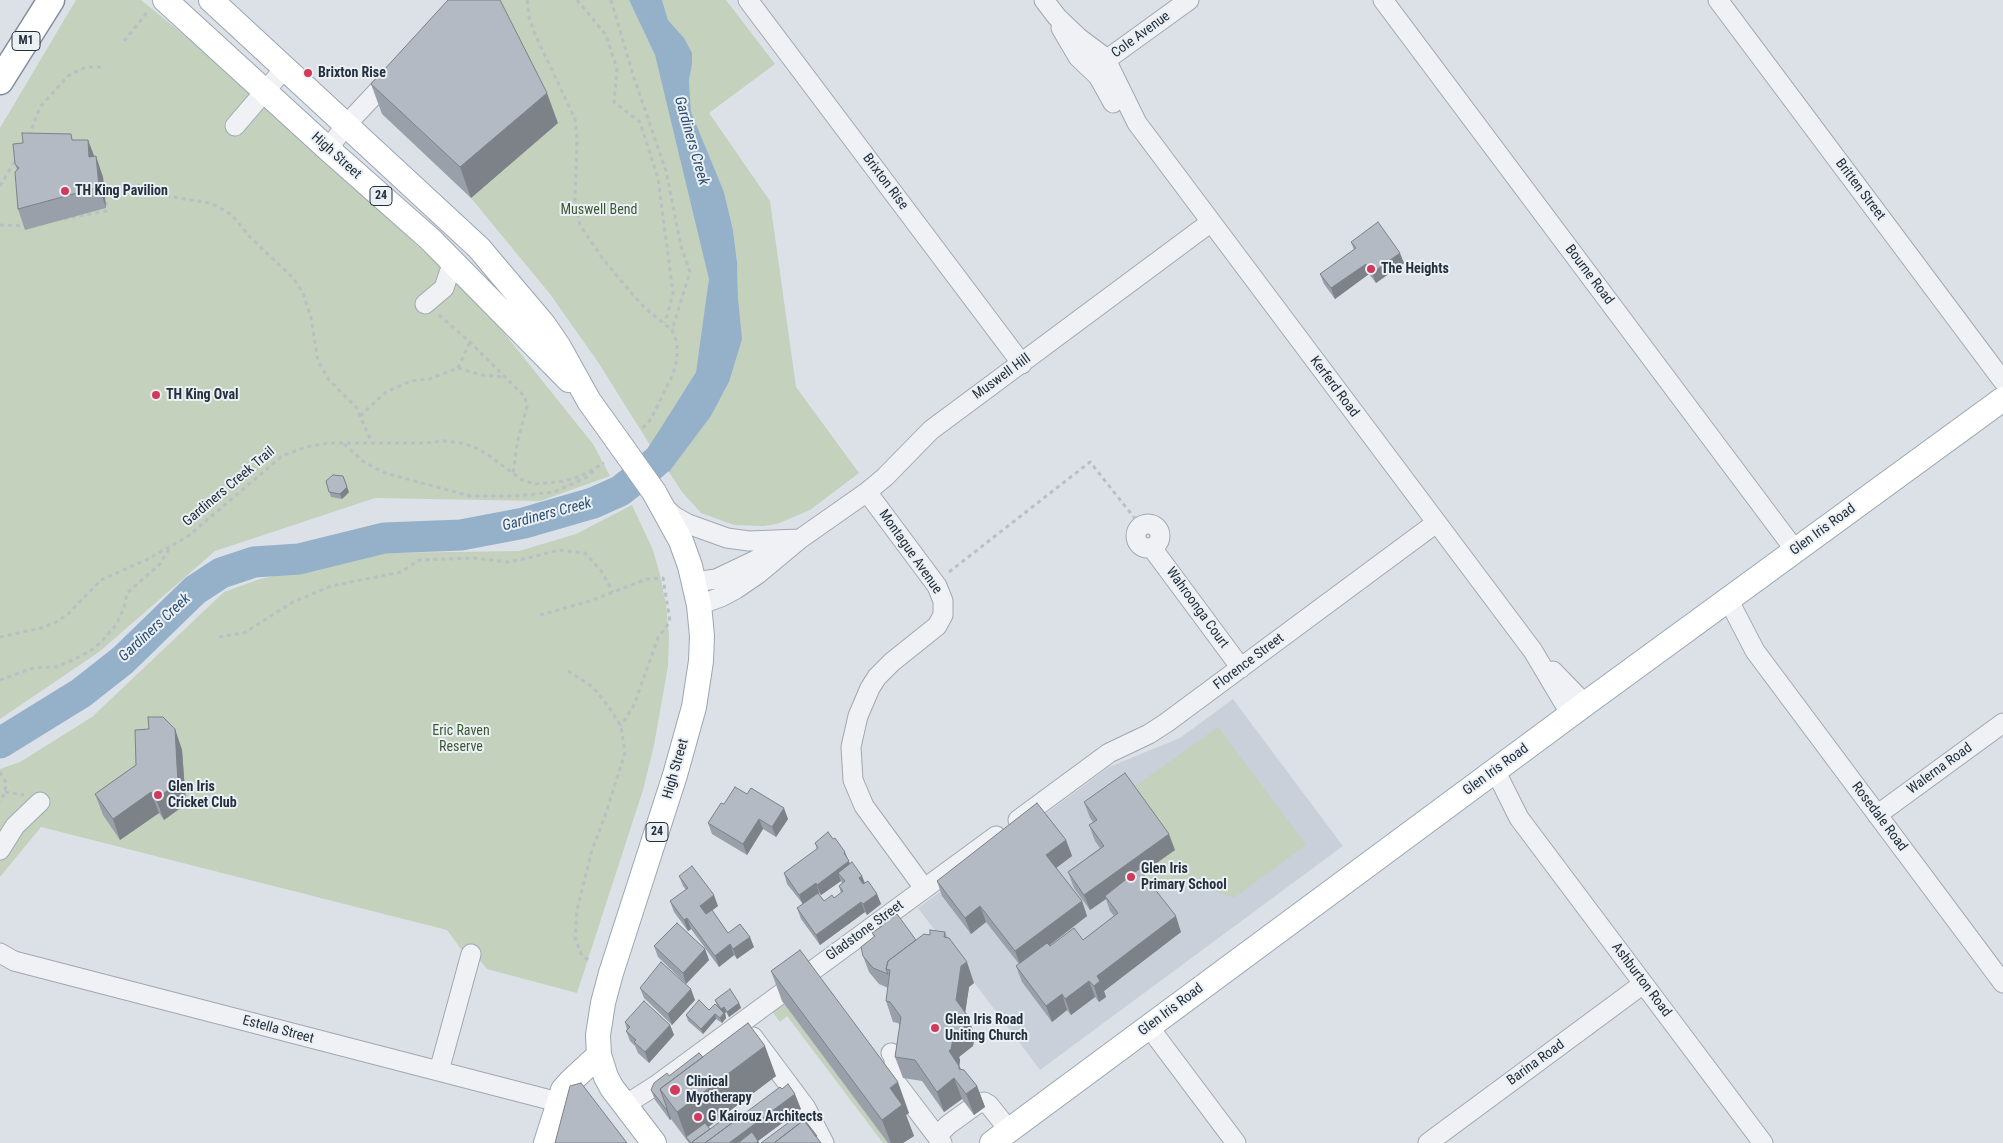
<!DOCTYPE html>
<style>
body{margin:0}
canvas{display:block;background:#dce1e7}
</style>
<canvas width="2003" height="1143"></canvas>
<script>
const ctx = document.querySelector('canvas').getContext('2d');
ctx.lineJoin = 'round';
function fill(path, color) { ctx.fillStyle = color; ctx.fill(path, 'evenodd'); }
const toPath = rows => new Path2D(rows.map(r => 'M' + r).join(''));
function trace(path, color, width, dash) { ctx.strokeStyle = color; ctx.lineWidth = width; ctx.lineCap = dash ? 'butt' : 'round'; ctx.setLineDash(dash || []); ctx.stroke(path); }
function write(font, color, halo, rows, align = 'center') {
  ctx.font = font + ' "Roboto Condensed",sans-serif'; ctx.lineWidth = 4; ctx.setLineDash([]); ctx.textBaseline = 'middle'; ctx.strokeStyle = halo; ctx.fillStyle = color; for (const [text, x, y, turn = 0] of rows) {
    ctx.save(); ctx.translate(x, y); ctx.rotate((+turn || 0) * Math.PI / 180); ctx.textAlign = isNaN(turn) ? turn : align; if (halo) ctx.strokeText(text, 0, 0); ctx.fillText(text, 0, 0); ctx.restore();
  }
}
fill(toPath([
 [1233,699,1343,846,1040,1070,918,908,1109,767,1180,738]
]), '#cad0d9');
fill(toPath([
 [76,0,141,0,216,61,480,303,593,444,610,476,540,501,375,498,215,551,99,652,0,719,0,128],
 [496,0,629,0,655,55,710,279,696,372,650,445,598,362,550,294,471,198,558,123],
 [662,0,726,0,775,64,709,113,770,201,796,387,859,473,810,510,777,524,763,526,734,525,701,513,682,492,669,472,711,416,729,382,738,299,737,262,733,230,724,192,691,113,689,81,692,64,684,38,668,20],
 [632,505,653,550,660,575,666,605,669,636,668,666,654,745,643,790,577,993,487,969,476,956,461,949,447,930,41,827,0,877,0,769,20,762,92,717,224,592,260,579,383,553,519,551,576,534],
 [1218,727,1306,845,1234,898,1189,882,1148,884,1131,789],
 [782,1001,888,1143,883,1143,787,1016,780,1022,771,1010]
]), '#c3d1bd');
fill(toPath([
 [629,0,662,0,668,20,684,38,692,53,692,64,689,81,691,112,724,192,733,230,737,262,738,299,742,339,729,382,711,416,669,472,650,445,696,372,709,279,655,55]
]), '#95b1c9');
trace(toPath([
 [0,743,81,693,123,660,195,590,221,573,254,562,299,559,384,538,461,535,524,523,593,503,620,491,643,473,659,459,683,423]
]), '#95b1c9', 31);
const minor = toPath([
 [748,0,1022,364],
 [1044,0,1057,17,1079,38,1103,56,1108,64,1137,123,1533,651,1571,715],
 [1383,0,1795,550],
 [1718,0,2003,381],
 [1061,28,1078,57,1098,76,1113,103],
 [1095,68,1189,0],
 [235,126,284,69],
 [328,149,346,125,391,77],
 [425,304,444,288,453,261],
 [867,492,937,586,943,601,943,615,937,626,892,662,877,677,870,688,858,716,851,747,853,780,864,806,924,888],
 [663,506,674,516,688,524,727,538,749,541,800,539],
 '1136 536a12 12 0 1 1 24 0a12 12 0 1 1-24 0Z',
 [1152,548,1241,668],
 [694,582,716,579,781,548],
 [1728,599,1755,651,2003,983],
 [699,605,721,597,736,589,758,574,800,539,867,492,885,477,931,430,1211,222],
 [1553,671,1585,704],
 [1495,770,1519,818,1528,830,1763,1143],
 [1877,815,2003,723],
 [1018,820,1109,753,1149,734,1166,723,1436,523],
 [0,850,15,826,40,802],
 [0,953,14,961,558,1102],
 [1149,1027,1236,1143],
 [753,1037,806,1108,824,1143],
 [891,1053,894,1057,894,1080,942,1143],
 [439,1071,471,954],
 [625,1105,658,1084,996,836],
 [937,1136,948,1125,977,1104,984,1102,989,1105,1009,1130],
 [1428,1143,1643,984]
]);
const major = toPath([
 [165,0,328,149,430,239,569,380],
 [211,0,479,248,544,325,559,347,589,401,617,440],
 [654,492,681,541,690,566,699,605,702,636,701,661,694,707,675,775,611,973,603,1003,598,1035,599,1055,606,1077,612,1088,654,1143],
 [546,1143,563,1090,571,1081,599,1055],
 [992,1143,1585,704,2003,399]
]);
const highway = toPath([
 [0,81,51,0]
]);
trace(minor, '#a1a8b1', 21);
trace(major, '#9ba6b3', 26);
trace(highway, '#838f9e', 29);
trace(toPath([
 [527,0,529,17,534,32,575,119,577,140,575,200,580,225,603,259,634,296,645,308,672,330,677,343,677,359,673,374,651,419,640,431],
 [577,0,606,35,617,69,614,102,640,122,658,178,673,293,665,323],
 [611,0,634,78,666,171,681,246,690,272,672,330],
 [124,41,149,10],
 [29,136,40,107,69,75,86,67,102,67],
 [0,186,16,159],
 [64,219,106,211,107,188,138,185,150,194,165,195,189,200,205,202,217,206,232,215,250,237,293,278,303,293,311,318,318,361,329,380,356,407,372,443],
 [0,225,26,226],
 [439,315,470,342,525,397,527,407,517,443,513,474],
 [458,368,470,342],
 [360,416,386,392,411,381,429,379,458,368,482,375,503,377],
 [344,444,364,462,385,473,470,496,516,496,554,492,587,477,594,471],
 [949,572,1090,462,1141,526],
 [540,615,590,601,647,579,663,578,670,621,658,638,634,705,621,726],
 [0,637,41,628,56,622,68,614,101,580,146,560,187,537,282,456,306,447,329,443,425,443,445,441,460,443,472,446,487,454,522,480,535,484,565,481,581,476,604,463],
 [219,637,244,633,293,602,331,586,401,572,419,560,474,558,508,562,533,557,558,550,585,553,602,572,613,592],
 [568,671,593,687,608,706,621,726,625,753,605,816,592,850,577,910,575,938,582,956,589,960],
 [0,680,33,668,56,667,77,658,93,649,102,641,116,625,124,608,127,593,159,565,170,548],
 [0,772,6,783,5,792,0,802],
 [5,792,24,795]
]), '#babfc5', 3, [4, 4]);
trace(minor, '#eff1f5', 19);
trace(major, '#fff', 24);
trace(highway, '#fff', 26);
const majorBridge = toPath([
 [617,440,654,492]
]);
trace(majorBridge, '#9ba6b3', 26, []);
trace(majorBridge, '#fff', 24);
fill(toPath([
 [371,84,558,123,471,198,382,114],
 [73,140,88,140,94,156,103,177,106,208,25,230,18,209,17,170,15,164],
 [1351,242,1404,263,1376,283,1369,274,1335,299,1324,284,1320,274,1354,250],
 [326,481,349,492,342,499,331,497],
 [175,729,182,750,186,804,164,820,159,813,120,840,103,815,95,794,136,765],
 [1084,802,1175,850,1142,873,1181,932,1104,991,1106,997,1099,1002,1095,997,1071,1015,1067,1010,1052,1022,1022,982,1016,966,1019,964,986,922,971,934,942,896,937,881,1066,840,1072,856,1056,868,1082,901,1087,916,1049,946,1050,946,1083,940,1114,916,1110,911,1106,899,1090,910,1074,888,1068,872,1100,848,1095,841,1089,825,1093,822,1090,818],
 [724,804,788,819,776,837,763,829,747,855,712,834,708,823],
 [815,843,847,858,850,863,862,876,865,883,877,894,881,904,867,915,865,912,820,945,801,919,797,908,803,904,787,884,784,873,817,849],
 [841,881,842,883,839,886,841,893,834,898,824,901,819,894,819,893,821,895],
 [679,876,718,906,712,910,728,933,754,947,737,959,734,955,719,967,691,929,688,931,674,912,670,901,686,890,683,886],
 [876,917,893,918,916,940,930,935,945,932,947,937,974,983,969,987,965,1012,967,1015,975,1036,973,1046,959,1057,960,1060,959,1065,961,1069,977,1086,985,1107,974,1115,962,1099,944,1112,922,1081,903,1078,895,1057,900,1026,898,1023,893,1022,886,1001,888,988,879,984,869,972,863,956,874,937,872,933,880,928],
 [654,946,705,949,709,960,686,984,658,957],
 [771,971,909,1113,906,1115,914,1136,903,1143,888,1143,782,1001],
 [640,988,695,1000,672,1025,644,998],
 [715,1000,739,1003,741,1008,729,1017,726,1012,725,1013,726,1018,722,1023,716,1019,703,1034,688,1021,686,1015,709,1010,717,1006],
 [625,1022,670,1025,674,1035,649,1063,638,1053,635,1046,630,1041,626,1031,627,1030],
 [703,1057,776,1076,708,1127,710,1129,736,1120,801,1109,758,1141,759,1143,689,1143,671,1119,670,1120,655,1100,651,1090,669,1076]
]), '#9aa0a9');
fill(toPath([
 [547,93,558,123,471,198,460,167],
 [88,140,96,161,89,157],
 [96,156,103,177,106,208,99,187],
 [1400,253,1404,263,1376,283,1372,273],
 [1366,264,1369,274,1335,299,1331,288],
 [343,476,349,492,342,499,340,494],
 [175,729,182,750,186,804,164,820,156,799],
 [151,792,159,813,120,840,113,819],
 [784,808,788,819,776,837,772,827],
 [759,819,763,829,747,855,743,844],
 [1169,834,1175,850,1107,898,1105,896,1106,899,1090,910,1084,895],
 [1066,840,1072,856,1052,871,1046,855],
 [845,852,853,872,838,873,841,881,821,895,817,885],
 [862,876,866,887,859,878],
 [816,883,819,893,803,905,799,895],
 [877,894,881,904,867,915,863,904],
 [714,895,718,906,704,917,700,906],
 [1082,901,1087,916,1021,967,1015,951],
 [861,902,865,912,820,945,816,935],
 [980,906,986,922,971,934,965,918],
 [1176,916,1181,932,1104,991,1106,997,1099,1002,1094,986,1097,976],
 [687,918,691,929,688,931,684,920],
 [750,937,754,947,737,959,733,949],
 [730,944,734,955,719,967,715,956],
 [705,949,709,960,686,984,683,973],
 [967,962,974,983,969,987,964,1021,956,1000,961,966],
 [1089,981,1095,997,1071,1015,1065,999],
 [691,989,695,1000,672,1025,668,1014],
 [1062,994,1067,1010,1052,1022,1046,1006],
 [739,1003,741,1008,729,1017,727,1012],
 [724,1007,726,1012,725,1013,726,1018,722,1023,720,1018,721,1009],
 [715,1014,716,1019,703,1034,701,1029],
 [967,1015,975,1036,973,1046,959,1057,960,1060,959,1070,949,1051,951,1036],
 [670,1025,674,1035,649,1063,645,1052],
 [765,1046,776,1076,690,1141,686,1137,688,1142,677,1112],
 [954,1078,962,1099,944,1112,937,1092],
 [898,1082,909,1113,906,1115,914,1136,903,1143,891,1143,882,1120,890,1088],
 [977,1086,985,1107,974,1115,966,1094],
 [795,1094,801,1109,758,1141,759,1143,714,1143,730,1121,735,1117,739,1127],
 [667,1108,671,1119,670,1120,666,1109]
]), '#7d8289');
const building = toPath([
 [448,0,500,0,547,93,460,167,371,84,448,0],
 [22,133,71,134,72,140,88,140,89,157,96,156,99,187,18,209,15,172,19,168,15,164,13,144,23,143,22,133],
 [1378,222,1400,253,1372,273,1366,264,1331,288,1320,274,1356,248,1351,242,1378,222],
 [333,475,343,476,347,487,340,494,329,492,326,481,333,475],
 [148,717,163,717,175,729,178,783,156,799,151,792,113,819,95,794,136,765,135,730,149,729,148,717],
 [1125,773,1169,834,1084,895,1068,872,1104,846,1089,825,1097,820,1084,802,1125,773],
 [735,787,747,794,751,788,784,808,772,827,759,819,743,844,708,823,721,803,724,804,735,787],
 [1037,803,1066,840,1046,855,1082,901,1015,951,980,906,965,918,937,881,1037,803],
 [828,832,833,839,835,838,845,852,844,853,849,861,817,885,816,883,799,895,784,873,818,848,815,843,828,832],
 [852,862,862,876,859,878,863,884,868,881,877,894,863,904,861,902,816,935,797,908,818,893,824,901,832,895,834,898,843,891,839,886,845,881,838,873,852,862],
 [692,866,714,895,700,906,706,914,712,910,728,933,740,924,750,937,733,949,730,944,715,956,687,918,684,920,670,901,688,888,679,876,692,866],
 [1139,869,1176,916,1097,976,1100,981,1094,986,1089,981,1065,999,1062,994,1046,1006,1016,966,1047,943,1050,946,1074,928,1083,940,1118,913,1105,896,1139,869],
 [886,909,893,918,897,914,916,940,888,961,886,969,888,974,873,968,863,956,861,947,875,936,872,933,882,926,876,917,886,909],
 [677,923,705,949,683,973,654,946,677,923],
 [930,930,945,932,944,937,949,938,967,962,961,966,956,1000,967,1015,965,1026,951,1036,953,1039,951,1049,949,1051,959,1066,959,1069,964,1070,977,1086,966,1094,954,1078,937,1092,915,1060,895,1057,901,1017,890,1002,886,1001,890,970,886,969,888,961,924,934,930,935,930,930],
 [800,950,898,1082,890,1088,902,1105,882,1120,771,971,800,950],
 [661,962,691,989,668,1014,640,988,661,962],
 [730,989,739,1003,727,1012,724,1007,721,1009,715,1000,730,989],
 [699,1000,709,1010,715,1004,724,1013,720,1018,715,1014,701,1029,686,1015,699,1000],
 [644,1001,670,1025,645,1052,634,1042,636,1040,626,1031,630,1027,625,1022,644,1001],
 [748,1023,765,1046,677,1112,660,1089,748,1023],
 [699,1053,703,1057,660,1089,667,1108,666,1109,651,1090,654,1083,667,1073,669,1076,699,1053],
 [581,1083,627,1143,555,1143,570,1086,581,1083],
 [788,1084,795,1094,729,1143,705,1143,780,1087,782,1089,788,1084],
 [732,1113,735,1117,730,1121,732,1123,705,1143,693,1143,692,1142,732,1113],
 [800,1114,817,1136,816,1137,804,1120,774,1143,761,1143,800,1114],
 [804,1120,821,1143,774,1143,804,1120],
 [705,1123,710,1129,692,1142,693,1143,691,1143,686,1137,705,1123],
 [752,1132,758,1141,756,1143,738,1143,752,1132]
]);
fill(building, '#b3bac4');
trace(building, '#7d8289', 1);
for (const [x, y, r, color] of [
 [308,73,5,"#d23a5b"],
 [65,191,5,"#d23a5b"],
 [1371,269,5,"#d23a5b"],
 [156,395,5,"#d23a5b"],
 [158,795,5,"#d23a5b"],
 [1131,877,5,"#d23a5b"],
 [935,1028,5,"#d23a5b"],
 [675,1090,6,"#d23a5b"],
 [698,1117,5,"#d23a5b"]
]) { const dot = new Path2D(); dot.arc(x, y, r, 0, 2 * Math.PI); ctx.fillStyle = color; ctx.fill(dot); trace(dot, '#ebf0f5', 2); }
for (const [x, y, w] of [
 [26,41,28],
 [381,196,22],
 [657,832,22]
]) { const box = new Path2D(); box.roundRect(x - w / 2, y - 9.5, w, 19, 4); ctx.fillStyle = '#ebf0f5'; ctx.fill(box); trace(box, '#25303d', 1); }
write('bold 12px', '#25303d', null, [
 ["M1",26,41],
 ["24",381,196],
 ["24",657,832]
]);
write('14px', '#25303d', '#ebf0f5', [
 ["Cole Avenue",1141,35,-36],
 ["High Street",336,156,42],
 ["Brixton Rise",885,182,53],
 ["Britten Street",1860,190,53],
 ["Bourne Road",1589,275,53],
 ["Muswell Hill",1002,377,-36],
 ["Kerferd Road",1334,387,53],
 ["Gardiners Creek Trail",229,487,-40],
 ["Glen Iris Road",1823,530,-36],
 ["Montague Avenue",910,552,55],
 ["Wahroonga Court",1197,608,54],
 ["Florence Street",1249,662,-37],
 ["High Street",676,769,-74],
 ["Walerna Road",1940,769,-36],
 ["Glen Iris Road",1496,770,-36],
 ["Rosedale Road",1879,817,53],
 ["Gladstone Street",865,931,-36],
 ["Ashburton Road",1641,980,53],
 ["Glen Iris Road",1171,1010,-37],
 ["Estella Street",278,1030,15],
 ["Barina Road",1536,1063,-36]
]);
write('bold 14px', '#25303d', '#ebf0f5', [
 ["Brixton Rise",318,73],
 ["TH King Pavilion",75,191],
 ["The Heights",1381,269],
 ["TH King Oval",166,395],
 ["Glen Iris",168,787],
 ["Cricket Club",168,803],
 ["Glen Iris",1141,869],
 ["Primary School",1141,885],
 ["Glen Iris Road",945,1020],
 ["Uniting Church",945,1036],
 ["Clinical",686,1082],
 ["Myotherapy",686,1098],
 ["G Kairouz Architects",708,1117]
], 'left');
write('14px', '#3c5a32', '#ebf0f5', [
 ["Muswell Bend",599,210],
 ["Eric Raven",461,731],
 ["Reserve",461,747]
]);
write('italic 15px', '#2e5172', '#ebf0f5', [
 ["Gardiners Creek",691,141,74],
 ["Gardiners Creek",547,515,-15],
 ["Gardiners Creek",155,628,-43]
]);
</script>
